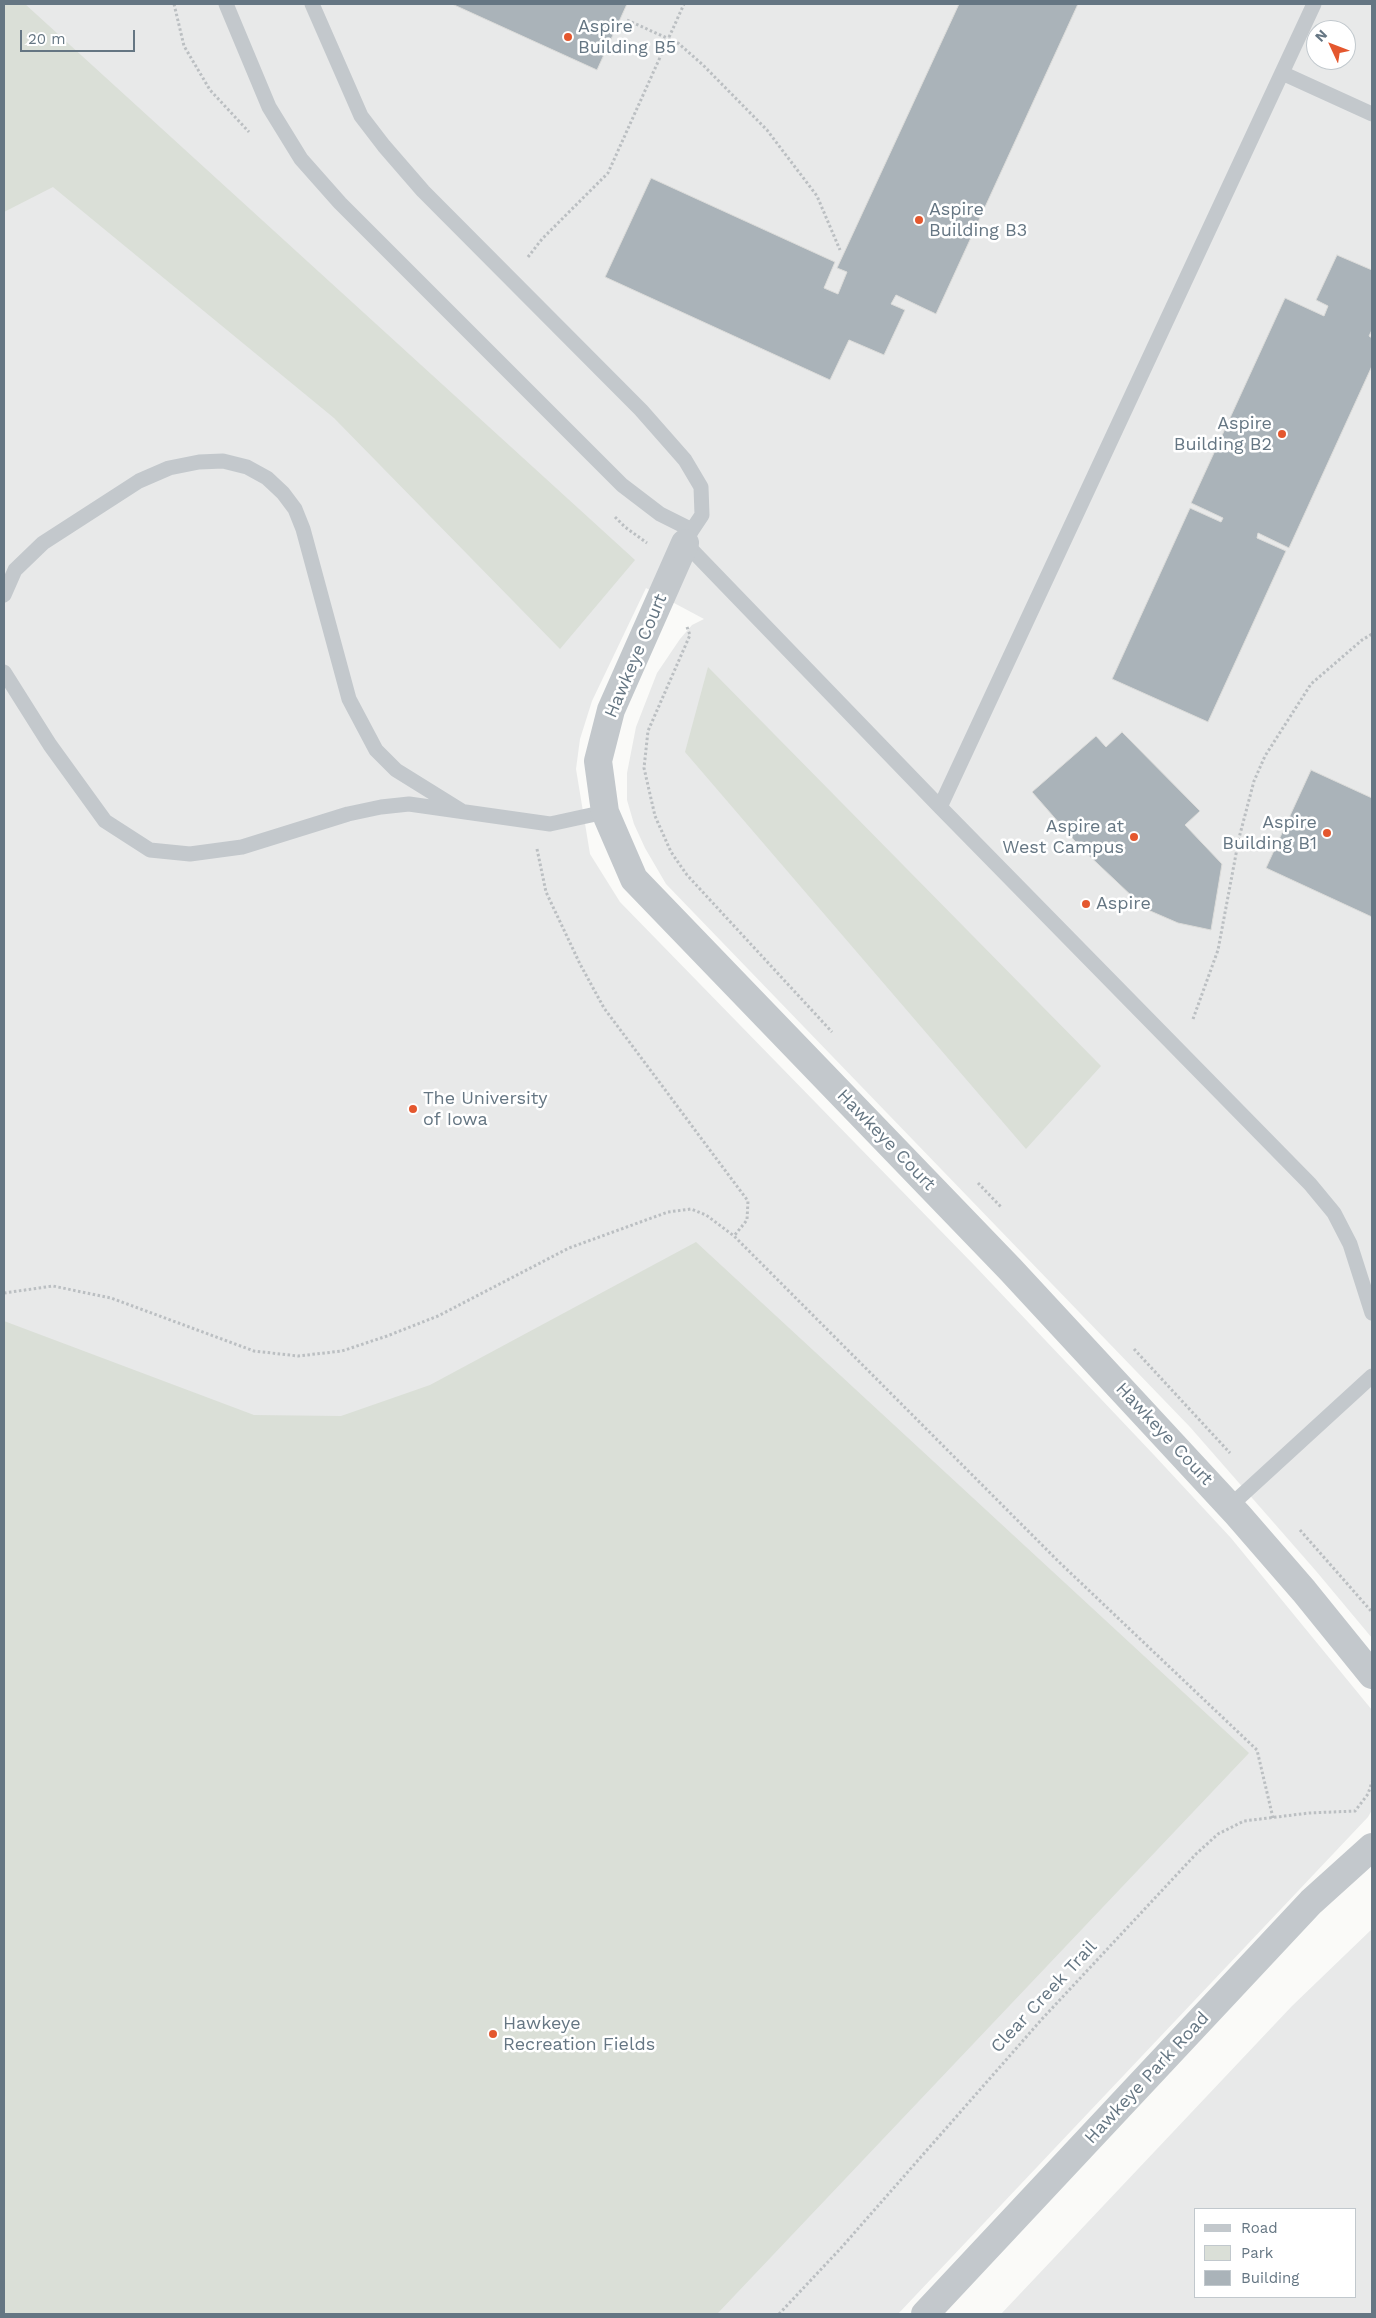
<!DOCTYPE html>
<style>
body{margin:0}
#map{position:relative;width:1376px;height:2318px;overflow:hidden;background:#fafaf8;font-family:"Work Sans",sans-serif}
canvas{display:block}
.frame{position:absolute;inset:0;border:5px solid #657683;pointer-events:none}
.legend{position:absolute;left:1194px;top:2208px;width:162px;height:90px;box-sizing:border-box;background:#fff;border:1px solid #c1c8cd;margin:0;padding:6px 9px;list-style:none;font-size:15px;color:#657683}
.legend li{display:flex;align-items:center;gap:10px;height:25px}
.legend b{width:25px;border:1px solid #c1c8cd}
.north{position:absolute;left:1306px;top:20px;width:50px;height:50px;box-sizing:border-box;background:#fff;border:1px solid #c1c8cd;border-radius:50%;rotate:313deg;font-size:14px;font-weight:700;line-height:20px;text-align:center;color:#657683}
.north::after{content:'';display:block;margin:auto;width:18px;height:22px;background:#e4572e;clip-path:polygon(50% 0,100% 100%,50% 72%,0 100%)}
.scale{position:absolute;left:20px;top:30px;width:115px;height:22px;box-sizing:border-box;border:2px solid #657683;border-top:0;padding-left:6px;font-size:15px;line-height:18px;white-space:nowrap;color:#657683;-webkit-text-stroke:4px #fff;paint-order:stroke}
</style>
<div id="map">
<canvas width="1376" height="2318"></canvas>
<div class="frame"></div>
<ul class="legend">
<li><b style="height:6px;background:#c3c8cc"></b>Road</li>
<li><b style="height:14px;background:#dadfd7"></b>Park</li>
<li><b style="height:14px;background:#aab3b9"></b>Building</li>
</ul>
<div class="north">N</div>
<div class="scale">20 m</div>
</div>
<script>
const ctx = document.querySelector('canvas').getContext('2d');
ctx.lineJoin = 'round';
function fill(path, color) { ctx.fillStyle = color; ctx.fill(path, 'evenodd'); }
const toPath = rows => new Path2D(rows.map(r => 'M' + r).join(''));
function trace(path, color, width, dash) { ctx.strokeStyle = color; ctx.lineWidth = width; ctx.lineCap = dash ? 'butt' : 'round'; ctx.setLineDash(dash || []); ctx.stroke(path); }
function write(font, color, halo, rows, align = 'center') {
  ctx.font = font + ' "Work Sans",sans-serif'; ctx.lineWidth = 5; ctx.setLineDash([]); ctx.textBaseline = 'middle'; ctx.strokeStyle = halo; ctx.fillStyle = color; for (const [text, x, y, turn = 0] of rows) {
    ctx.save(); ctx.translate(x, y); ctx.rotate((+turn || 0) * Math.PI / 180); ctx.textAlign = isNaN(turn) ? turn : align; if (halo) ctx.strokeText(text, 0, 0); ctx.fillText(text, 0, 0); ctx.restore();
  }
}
fill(toPath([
 [4,4,1372,4,1372,1638,1316,1571,1190,1427,666,884,645,848,634,824,627,800,627,773,636,727,657,673,680,639,692,625,704,619,646,588,592,701,580,739,576,769,590,854,620,902,975,1266,1154,1455,1231,1538,1372,1710,1372,1810,1368,1817,898,2314,4,2314],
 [1316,30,1346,30,1346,60,1316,60],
 [1372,1929,1372,2314,1001,2314,1292,2006],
 [1195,2209,1355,2209,1355,2297,1195,2297]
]), '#e8e9e9');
fill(toPath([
 [4,4,25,4,635,560,560,649,334,418,53,187,4,212],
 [708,667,1101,1066,1026,1149,685,752],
 [696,1242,1249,1753,717,2314,4,2314,4,1321,254,1415,341,1416,430,1385]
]), '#dadfd7');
const building = toPath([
 [452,4,627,4,597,70,452,4],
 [959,4,1078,4,936,314,896,295,891,304,905,310,884,355,849,340,830,380,605,277,651,178,835,262,824,288,838,294,847,272,837,268,959,4],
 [1337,255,1372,270,1372,330,1369,336,1372,338,1372,366,1289,548,1258,533,1257,538,1286,551,1208,722,1112,679,1190,508,1221,522,1223,518,1191,503,1285,298,1324,316,1328,306,1316,300,1337,255],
 [1122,732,1200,811,1185,825,1222,864,1211,930,1178,923,1148,910,1135,899,1081,848,1032,792,1096,736,1106,747,1122,732],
 [1311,770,1372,798,1372,917,1266,868,1311,770]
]);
fill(building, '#aab3b9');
trace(building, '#dcdcda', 1);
trace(toPath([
 [174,4,184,46,210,90,249,132],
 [627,20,678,43,703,65,767,130,817,196,840,250],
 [528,257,542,239,608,173,684,4],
 [615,517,625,527,647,543],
 [687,627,690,635,648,731,644,768,655,816,671,852,687,875,832,1032],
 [537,849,546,892,580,964,604,1008,748,1201,747,1220,734,1236],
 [1193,1019,1218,950,1239,838,1254,781,1265,756,1311,684,1362,640,1372,634],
 [978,1183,1002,1208],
 [4,1293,53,1286,111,1298,254,1351,298,1356,342,1351,387,1336,438,1316,569,1248,668,1212,691,1209,706,1215,734,1236,1059,1562,1257,1750,1273,1818],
 [1134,1349,1230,1453],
 [1300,1530,1372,1612],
 [779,2314,841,2248,1042,2019,1196,1854,1218,1834,1244,1821,1309,1813,1355,1811,1368,1794,1372,1782]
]), '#bbbfc2', 3, [2.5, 2.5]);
trace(toPath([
 [226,4,269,107,301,159,340,203,622,485,660,514,692,530],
 [312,4,361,116,384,146,423,191,641,410,685,460,701,487,702,515,692,530,685,543,940,807,1310,1184,1334,1213,1350,1244,1372,1313],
 [1282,73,1372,114],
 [4,595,15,570,43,543,139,481,169,468,199,462,223,461,247,467,267,478,283,493,295,509,303,529,349,699,376,750,396,770,462,811],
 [4,672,50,745,105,821,150,850,190,854,242,847,348,814,381,807,409,804,550,824,605,812],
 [940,807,1314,4],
 [1230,1506,1372,1376]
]), '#c3c8cc', 15);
trace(toPath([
 [685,543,611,710,598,761,605,812,634,879,1010,1269,1238,1515,1304,1591,1372,1675],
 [925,2314,1311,1902,1372,1847]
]), '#c3c8cc', 28);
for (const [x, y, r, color] of [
 [568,37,5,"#e4572e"],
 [919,220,5,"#e4572e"],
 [1282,434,5,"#e4572e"],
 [1327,833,5,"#e4572e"],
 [1134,837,5,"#e4572e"],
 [1086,904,5,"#e4572e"],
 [413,1109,5,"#e4572e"],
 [493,2034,5,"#e4572e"]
]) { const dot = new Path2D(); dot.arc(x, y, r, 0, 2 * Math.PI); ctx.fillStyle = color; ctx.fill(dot); trace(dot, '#fff', 2); }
write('18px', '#657683', '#fff', [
 ["Aspire",578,27],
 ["Building B5",578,48],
 ["Aspire",929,210],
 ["Building B3",929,231],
 ["Aspire",1272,424,"right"],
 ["Building B2",1272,445,"right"],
 ["Aspire",1317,823,"right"],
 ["Building B1",1317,844,"right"],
 ["Aspire at",1124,827,"right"],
 ["West Campus",1124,848,"right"],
 ["Aspire",1096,904],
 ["The University",423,1099],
 ["of Iowa",423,1120],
 ["Hawkeye",503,2024],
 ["Recreation Fields",503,2045]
], 'left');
write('18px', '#657683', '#fff', [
 ["Hawkeye Court",636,656,-67],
 ["Hawkeye Court",886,1140,46],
 ["Hawkeye Court",1164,1434,47],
 ["Clear Creek Trail",1044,1997,-47],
 ["Hawkeye Park Road",1147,2078,-47]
]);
</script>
